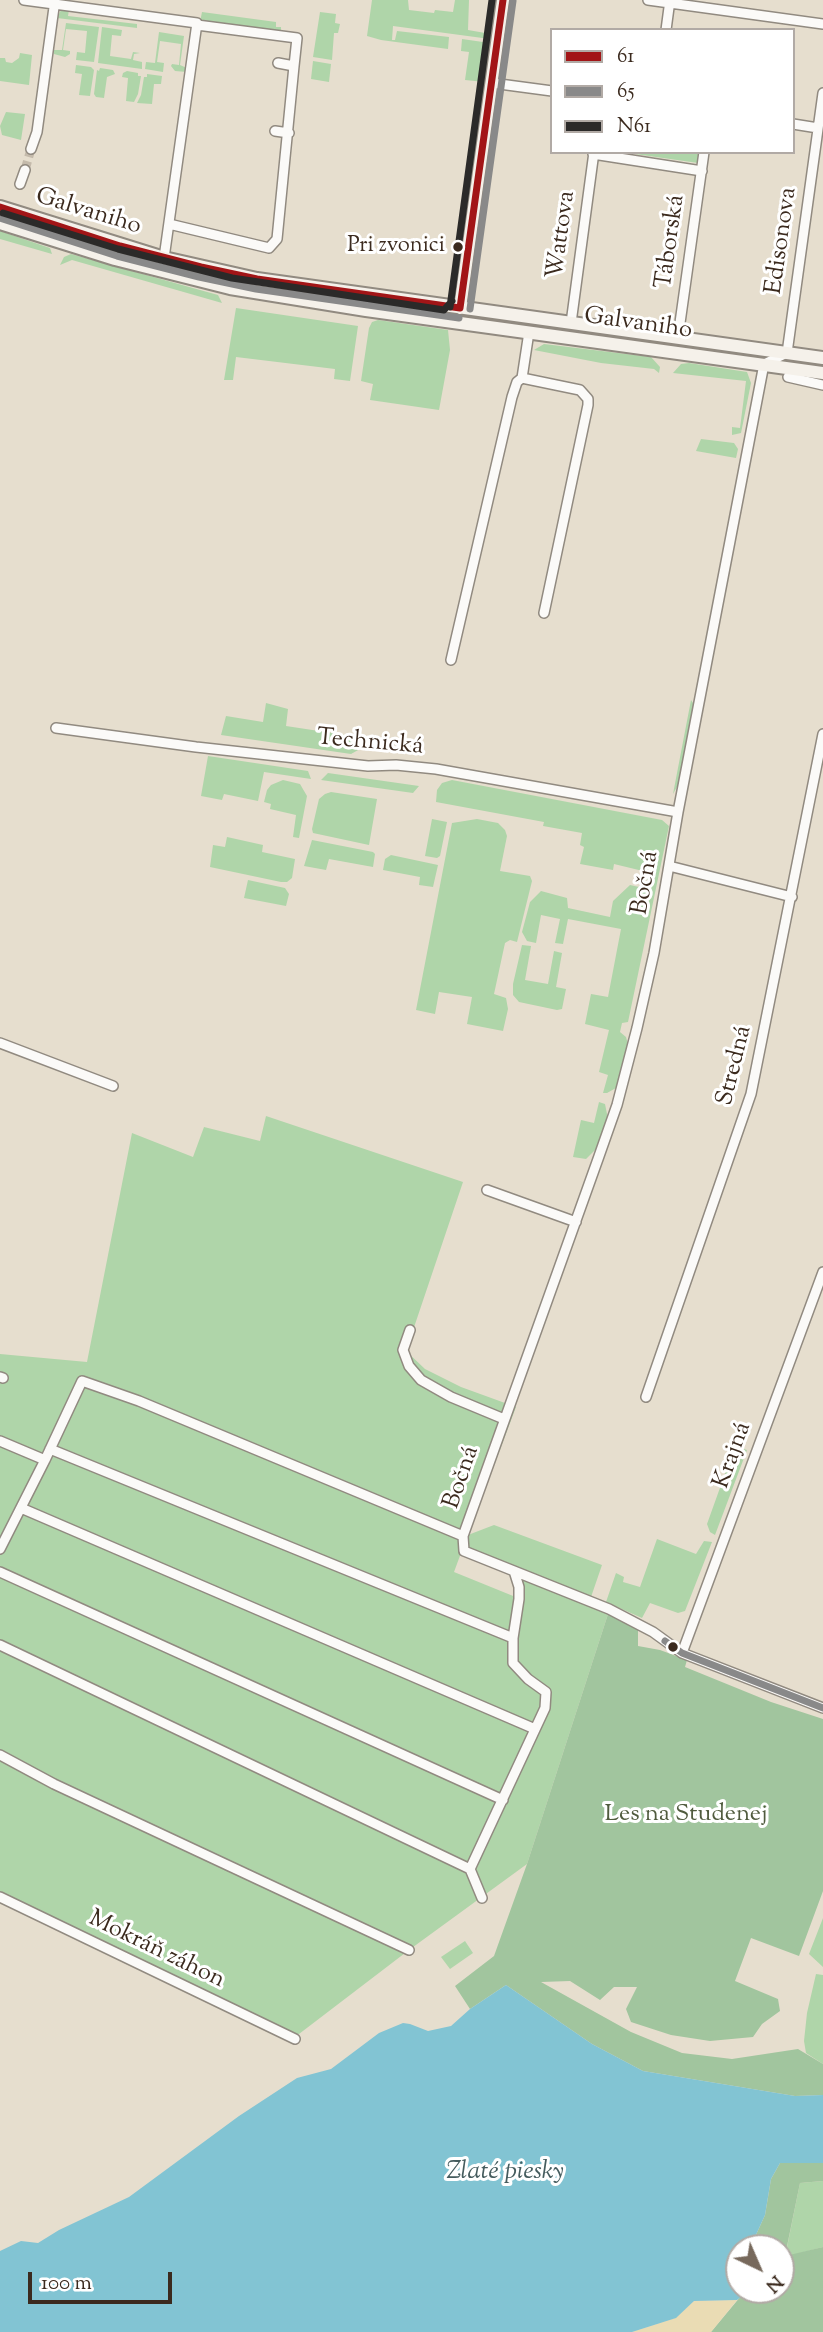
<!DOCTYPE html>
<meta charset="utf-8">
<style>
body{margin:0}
#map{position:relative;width:823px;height:2332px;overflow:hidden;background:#e6dece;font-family:"Sorts Mill Goudy",serif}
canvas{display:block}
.legend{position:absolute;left:550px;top:28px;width:245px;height:126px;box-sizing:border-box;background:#fff;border:2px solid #b1aaa5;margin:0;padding:9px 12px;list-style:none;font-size:21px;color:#3b2a1e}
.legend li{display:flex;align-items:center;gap:14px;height:35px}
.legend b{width:35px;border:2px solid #b1aaa5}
.north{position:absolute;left:725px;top:2234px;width:70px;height:70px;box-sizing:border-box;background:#fff;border:2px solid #b1aaa5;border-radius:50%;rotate:136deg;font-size:19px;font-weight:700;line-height:28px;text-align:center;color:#3b2a1e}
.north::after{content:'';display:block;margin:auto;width:24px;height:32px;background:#77695c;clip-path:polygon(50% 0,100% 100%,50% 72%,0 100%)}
.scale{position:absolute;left:28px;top:2272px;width:144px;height:32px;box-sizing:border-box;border:4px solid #3b2a1e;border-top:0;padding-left:9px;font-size:21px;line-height:24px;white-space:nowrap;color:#3b2a1e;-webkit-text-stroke:5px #fff;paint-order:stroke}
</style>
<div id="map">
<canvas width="823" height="2332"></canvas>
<ul class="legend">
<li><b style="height:9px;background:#a21517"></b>61</li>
<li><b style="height:9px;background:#898989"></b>65</li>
<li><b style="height:9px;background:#2b2a29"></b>N61</li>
</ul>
<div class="north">N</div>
<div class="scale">100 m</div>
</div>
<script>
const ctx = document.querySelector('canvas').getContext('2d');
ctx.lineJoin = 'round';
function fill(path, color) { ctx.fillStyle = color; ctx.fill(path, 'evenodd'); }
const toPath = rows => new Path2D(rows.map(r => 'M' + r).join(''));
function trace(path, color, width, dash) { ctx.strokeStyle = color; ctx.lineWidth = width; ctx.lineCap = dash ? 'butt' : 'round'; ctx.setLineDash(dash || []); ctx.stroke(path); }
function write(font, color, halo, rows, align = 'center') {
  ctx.font = font + ' "Sorts Mill Goudy",serif'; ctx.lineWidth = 6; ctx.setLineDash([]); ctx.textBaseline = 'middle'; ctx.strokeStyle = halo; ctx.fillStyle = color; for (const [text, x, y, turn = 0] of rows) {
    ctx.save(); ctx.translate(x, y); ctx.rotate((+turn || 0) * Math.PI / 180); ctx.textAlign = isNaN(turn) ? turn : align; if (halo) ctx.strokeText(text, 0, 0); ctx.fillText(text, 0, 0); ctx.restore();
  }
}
fill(toPath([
 [372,0,408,0,409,10,434,13,435,10,453,12,455,0,469,0,468,30,491,34,490,39,393,26,392,40,395,40,397,31,449,37,448,49,381,40,367,36],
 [65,9,69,10,68,16,137,24,137,28,57,18,61,10],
 [202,12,276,22,276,27,281,27,281,33,200,22],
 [320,12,336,14,335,23,340,24,338,33,334,33,332,60,313,57],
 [66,23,99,27,94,62,76,60,77,52,85,53,87,31,66,29,63,50,70,51,70,54,65,57,54,54,53,50,62,50],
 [102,27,122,30,121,36,112,35,110,56,131,59,133,52,140,53,134,54,133,60,142,62,142,69,98,63],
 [159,32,184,36,180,65,189,69,187,72,175,71,171,66,172,64,179,65,181,44,160,41,157,62,164,63,163,72,145,69,146,62,155,63],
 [462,39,490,43,485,82,465,80,469,52,461,51],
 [20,53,32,55,29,85,0,81,0,58,5,58,6,62,12,63,19,58],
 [313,61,331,64,329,82,311,79],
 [76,65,91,67,94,70,90,96,79,95,82,74,75,73],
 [100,68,113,70,115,74,107,77,104,98,96,97,94,94,97,70,99,71],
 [127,71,138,73,138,76,141,76,138,94,134,102,126,101,128,78,122,77,123,73],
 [147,74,162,76,161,84,154,84,152,104,137,103,141,95,144,77,147,77],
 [6,112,25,114,21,140,2,135,0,126],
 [621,152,699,152,698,163],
 [0,213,123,252,228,279,445,312,352,302,209,279,153,266,0,217],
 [0,231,50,248,52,254,0,239],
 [71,254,218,295,222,303,72,260,60,265,64,257],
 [236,308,358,326,350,381,334,379,335,369,236,357,233,380,224,380],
 [482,316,757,354,757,358,482,320],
 [378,320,448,330,450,350,439,410,370,400,373,384,361,381,369,328,372,322],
 [544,344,651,357,660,367,659,373,654,369,601,363,534,350],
 [689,363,747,372,751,383,741,433,732,435,732,427,740,428,746,381,673,373,681,364],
 [701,439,734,443,738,449,736,458,696,451],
 [691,700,695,706,682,778,673,794],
 [266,703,288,709,286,726,365,738,360,749,351,754,221,735,226,716,263,722],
 [208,756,308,771,311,779,264,772,258,801,224,794,222,800,201,796],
 [328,773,419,786,413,793,321,780],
 [283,780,300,784,307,796,299,838,293,837,296,815,270,809,271,804,264,802,267,790,271,785],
 [452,780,662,820,669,826,628,1022,622,1023,620,1032,626,1037,628,1044,616,1088,607,1093,603,1093,608,1075,599,1072,609,1030,585,1024,591,994,608,997,621,929,568,919,563,944,555,943,560,919,541,915,536,943,527,941,522,932,530,902,541,891,567,898,568,908,610,917,613,901,630,885,648,889,650,880,645,879,647,872,614,864,613,870,580,864,584,847,580,845,582,833,543,826,544,822,436,802,437,790,442,783],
 [331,792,377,799,369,845,313,833,312,829,319,799,325,794],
 [432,819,447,822,440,856,437,858,425,856],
 [477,819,498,823,505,830,507,836,500,871,530,876,532,881,517,942,510,940,505,943,494,994,506,998,508,1009,503,1031,467,1024,472,997,439,992,435,1014,416,1010,452,823],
 [227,837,263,845,262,852,295,859,292,878,287,882,281,882,210,867,213,845,225,847],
 [312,840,373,852,375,854,373,867,329,859,326,870,304,866],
 [391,855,438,865,433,887,419,885,420,877,383,870,385,859],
 [248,880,285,888,289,894,286,906,244,898],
 [522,945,531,946,525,980,548,984,554,951,562,953,556,987,566,989,562,1009,557,1010,519,1002,513,995,513,984],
 [599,1102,605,1104,608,1119,599,1146,586,1159,573,1157,581,1120,594,1123],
 [266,1116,463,1182,406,1351,425,1369,461,1387,516,1407,468,1535,494,1525,602,1565,591,1597,461,1553,454,1572,523,1600,523,1578,608,1614,527,1864,409,1950,299,2034,274,2033,0,1903,0,1354,87,1362,132,1133,193,1157,204,1127,260,1141],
 [735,1446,747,1450,715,1535,710,1532,707,1524],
 [657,1539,696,1554,704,1541,712,1542,685,1611,678,1613,650,1603,642,1618,606,1602,616,1573,624,1577,623,1582,640,1587],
 [823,1918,823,1967,809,1954],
 [465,1941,473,1953,450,1969,441,1957],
 [816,1974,823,1975,823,2064,806,2053,804,2041,807,2013],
 [823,2181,823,2247,785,2257,800,2183]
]), '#afd5a9');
fill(toPath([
 [608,1614,638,1630,638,1646,660,1650,687,1660,685,1667,771,1702,823,1719,823,1891,799,1956,751,1938,735,1981,778,1999,780,2011,762,2024,753,2037,710,2041,671,2035,631,2022,626,2009,637,1987,614,1987,600,2000,570,1981,541,1982,631,2032,682,2053,732,2059,798,2049,823,2064,823,2095,795,2096,643,2071,592,2044,506,1985,470,2009,455,1986,494,1956,527,1864],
 [780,2163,823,2163,823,2181,800,2183,785,2256,823,2247,823,2332,711,2332,746,2290,781,2290,781,2248,750,2248,765,2215,771,2179]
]), '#a1c59e');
fill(toPath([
 [737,2300,711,2332,632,2332,675,2318,694,2301]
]), '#eadcb4');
fill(toPath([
 [506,1985,592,2044,643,2071,795,2096,823,2095,823,2163,780,2163,771,2179,765,2215,750,2248,739,2248,739,2290,746,2290,746,2293,737,2300,694,2301,676,2318,632,2332,0,2332,0,2251,21,2241,38,2243,59,2230,129,2197,239,2116,297,2078,331,2069,379,2033,403,2023,410,2024,428,2031,451,2026,470,2009]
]), '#82c4d3');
trace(toPath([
 [25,170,31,149]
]), '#c4baab', 9, [9, 4.5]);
const street = toPath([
 [24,0,197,23,164,258],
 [648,0,823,24],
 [197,25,297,38,294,66,278,63],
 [666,30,670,0],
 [492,83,552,91],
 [823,93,787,353,764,364,678,812,654,953,637,1028,617,1105,598,1159,463,1536,464,1551,609,1609,653,1632,682,1653,823,1708],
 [793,124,818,128],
 [275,131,289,133],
 [31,149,37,132,55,0],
 [593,154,702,171],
 [20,184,25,170],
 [169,224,269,248,277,239,294,66],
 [571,323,594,152],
 [678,337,704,152],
 [788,377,823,385],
 [522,378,580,390,588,399,588,405,544,613],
 [451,660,512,397,517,382,522,378,529,332],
 [56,728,196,747,368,766,396,765,436,769,678,812],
 [669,866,792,897],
 [0,1043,113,1086],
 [487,1190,576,1222],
 [410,1330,403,1350,409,1366,421,1380,451,1397,504,1419],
 [0,1377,3,1378],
 [646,1397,751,1094,823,734],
 [0,1441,45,1460],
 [50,1449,513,1638],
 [21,1508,535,1729],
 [0,1549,45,1460,82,1381,139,1401,463,1536],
 [0,1572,503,1800],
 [0,1645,470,1869],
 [682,1653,823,1272],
 [0,1755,54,1784,409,1950],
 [0,1897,295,2039],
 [482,1898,470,1869,545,1708,546,1692,528,1679,513,1663,513,1638,519,1599,519,1587,514,1571]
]);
const secondary = toPath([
 [0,207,164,258,257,279,823,358],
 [0,223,115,259,230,288,366,310,823,373],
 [460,308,503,0]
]);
trace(street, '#918a80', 12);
trace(secondary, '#918a80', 16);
trace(street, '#fbfaf8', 9);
trace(secondary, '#f5f1ea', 12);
trace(toPath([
 [0,207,120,246,201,267,257,279,460,308],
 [460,308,503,0]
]), '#a21517', 7);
trace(toPath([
 [0,218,117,256,199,277,256,289,459,318],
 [470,309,513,1]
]), '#898989', 7);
trace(toPath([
 [3,213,118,249,232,278,444,310,452,301],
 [450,307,492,0]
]), '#2b2a29', 7);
trace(toPath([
 [665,1641,682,1653,823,1708]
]), '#898989', 7);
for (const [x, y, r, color] of [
 [458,247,6,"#3b2a1e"],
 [673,1647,6,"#3b2a1e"]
]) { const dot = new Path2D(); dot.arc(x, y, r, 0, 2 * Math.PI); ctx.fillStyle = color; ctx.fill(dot); trace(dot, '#fff', 2.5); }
write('22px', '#3b2a1e', '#fff', [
 ["Pri zvonici",445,247]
], 'right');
write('24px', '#3b2a1e', '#fff', [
 ["Galvaniho",88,213,17],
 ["Wattova",563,235,-82],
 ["Edisonova",783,241,-82],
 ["Táborská",672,242,-82],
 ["Galvaniho",638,325,8],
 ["Technická",370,744,5],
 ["Bočná",647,883,-80],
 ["Stredná",736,1066,-76],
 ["Krajná",734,1456,-70],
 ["Bočná",463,1478,-71],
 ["Mokráň záhon",156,1951,26]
]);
write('24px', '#505b3e', '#fff', [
 ["Les na Studenej",686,1816]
]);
write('italic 26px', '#455c5e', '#fff', [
 ["Zlaté piesky",505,2174]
]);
</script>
